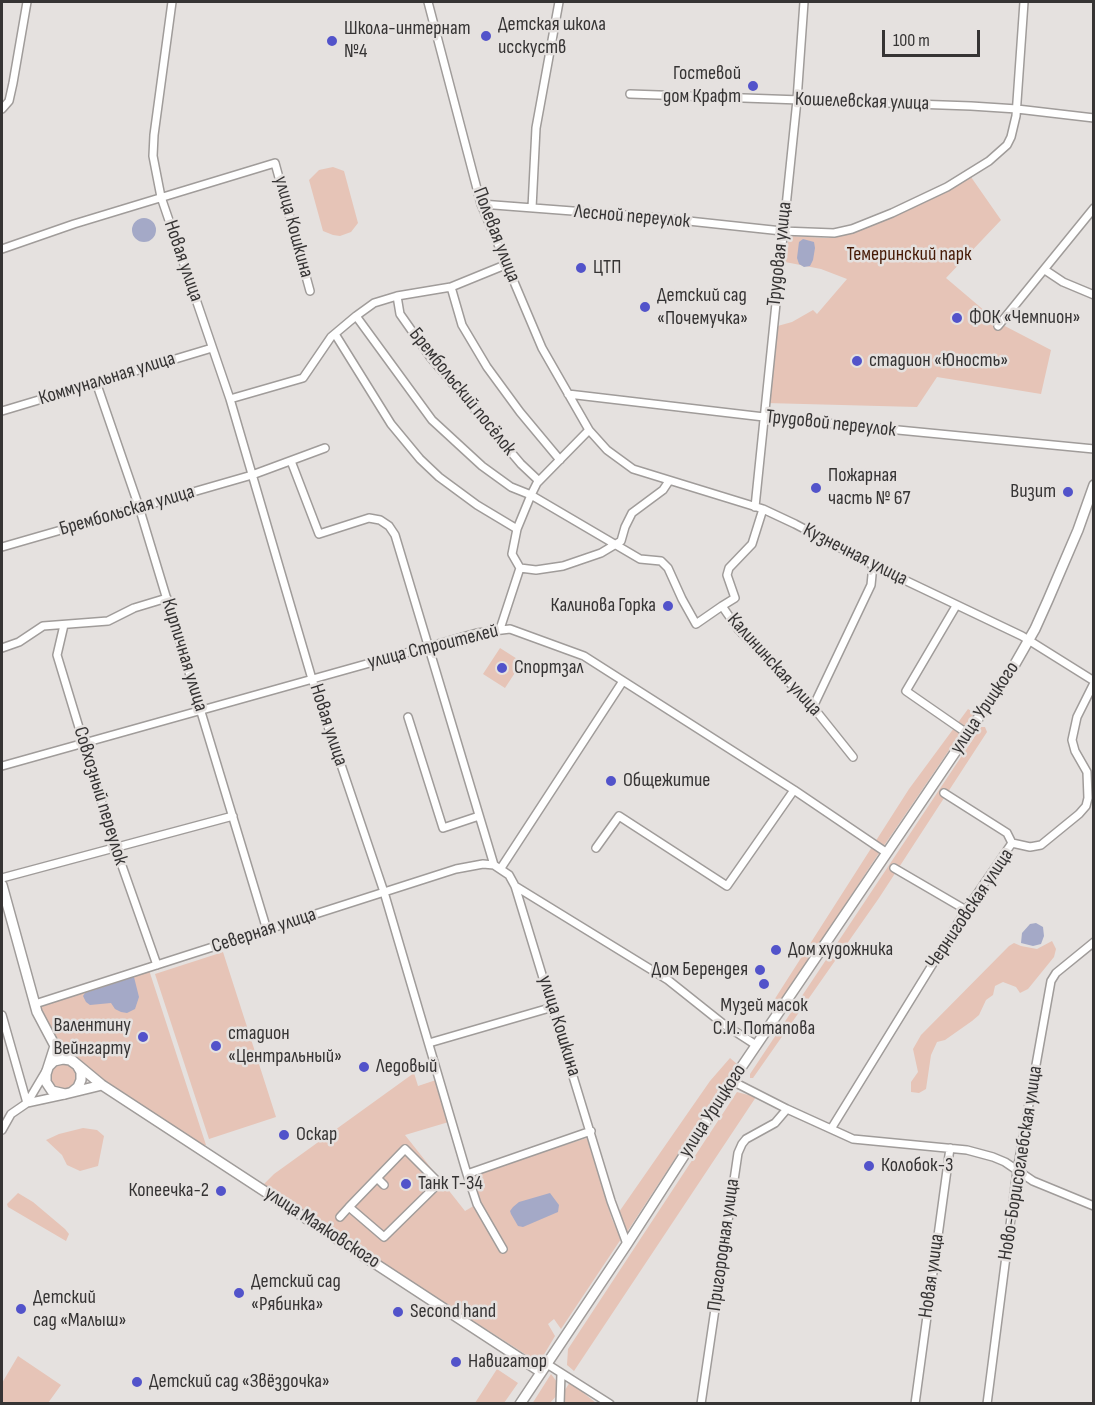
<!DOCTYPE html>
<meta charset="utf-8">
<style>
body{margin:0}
#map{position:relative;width:1095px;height:1405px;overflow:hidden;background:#e5e1df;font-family:"Sofia Sans Condensed",sans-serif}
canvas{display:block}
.frame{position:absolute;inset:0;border:3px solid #363434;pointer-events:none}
.scale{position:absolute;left:882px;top:30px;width:98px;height:27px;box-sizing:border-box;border:3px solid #363434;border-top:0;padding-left:8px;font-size:18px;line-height:21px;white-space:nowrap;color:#363434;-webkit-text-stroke:4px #e5e1df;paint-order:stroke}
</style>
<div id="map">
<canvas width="1095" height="1405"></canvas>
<div class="frame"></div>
<div class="scale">100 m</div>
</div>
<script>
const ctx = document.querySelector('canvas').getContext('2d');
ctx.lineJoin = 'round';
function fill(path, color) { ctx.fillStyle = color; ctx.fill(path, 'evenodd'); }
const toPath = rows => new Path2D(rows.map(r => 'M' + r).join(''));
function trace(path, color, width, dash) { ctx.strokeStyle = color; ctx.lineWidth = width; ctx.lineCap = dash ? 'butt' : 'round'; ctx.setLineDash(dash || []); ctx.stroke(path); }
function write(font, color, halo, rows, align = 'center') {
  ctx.font = font + ' "Sofia Sans Condensed",sans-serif'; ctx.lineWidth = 5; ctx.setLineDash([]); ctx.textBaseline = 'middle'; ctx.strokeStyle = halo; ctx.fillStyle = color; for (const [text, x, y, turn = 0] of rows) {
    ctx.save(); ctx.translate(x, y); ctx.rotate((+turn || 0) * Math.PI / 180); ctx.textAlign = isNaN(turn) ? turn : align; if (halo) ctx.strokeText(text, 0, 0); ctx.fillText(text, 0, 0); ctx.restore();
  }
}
fill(toPath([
 [333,167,344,171,358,223,351,232,340,236,333,235,323,231,309,180,319,170],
 [971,177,1001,220,946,278,999,323,1051,350,1041,394,937,377,917,407,766,403,774,327,792,322,813,310,817,314,847,279,821,269,785,262,789,236,827,238,841,235,893,216],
 [500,648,522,662,505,688,483,674],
 [968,709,973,712,973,715,877,856,778,1007,772,1010,769,1008,909,789],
 [981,727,985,727,987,732,879,898,753,1078,750,1078,750,1074],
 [1052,941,1056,949,1054,957,1028,989,1020,993,1016,987,1003,982,995,986,993,995,986,1000,979,1015,972,1021,945,1040,937,1042,931,1055,926,1089,919,1093,911,1092,911,1082,918,1072,913,1049,921,1035,1009,946,1014,943,1021,946,1037,949],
 [223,952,276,1117,209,1139,155,974],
 [149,970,206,1145,200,1146,103,1083,57,1044,38,1006],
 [730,1058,737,1064,627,1232,619,1212,710,1081],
 [70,1061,80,1073,76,1087,59,1093,47,1081,50,1067,56,1062],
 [414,1073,418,1086,439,1079,452,1121,405,1135,465,1211,477,1204,469,1175,587,1138,612,1219,621,1239,561,1329,554,1319,548,1324,555,1336,539,1363,334,1232,264,1184,274,1174],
 [737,1092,756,1097,574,1371,567,1365,568,1349],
 [83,1128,97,1130,104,1136,98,1166,80,1171,67,1165,62,1155,46,1140,59,1134],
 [18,1193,33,1202,65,1229,69,1234,66,1241,8,1207,7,1204],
 [18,1356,61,1385,48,1403,2,1403,2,1383],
 [497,1369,518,1383,504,1403,475,1403],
 [551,1374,557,1382,558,1394,550,1403,532,1404],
 [570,1382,596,1403,556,1404]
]), '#e6c4b7');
fill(toPath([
 '132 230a12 12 0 1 1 24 0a12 12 0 1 1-24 0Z',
 [803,239,814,242,815,248,813,260,810,266,804,267,799,264,797,258,799,242],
 [1036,923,1043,927,1044,936,1041,944,1033,946,1021,943,1022,933,1030,924],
 [134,977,139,997,135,1009,127,1013,121,1012,115,1009,111,1003,90,1005,86,1002,83,996,85,993],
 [550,1193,559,1205,558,1212,523,1227,518,1226,511,1214,510,1211,513,1207,519,1202]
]), '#a4a9c7');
const minor = toPath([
 [172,2,154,135,153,156,161,197,230,399,312,679,384,892,467,1174,477,1204,503,1249],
 [428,2,481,204,542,348,589,430,607,450,633,469,763,509,795,524,873,565,1022,636,1094,681],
 [630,94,971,106,1017,109,1094,118],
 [2,109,9,101,13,83,27,2],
 [481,204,651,217,782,231,834,233,852,229,892,213,947,187,989,161,1007,145,1011,137,1016,116,1024,2],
 [532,208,536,128,559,2],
 [2,249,74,224,275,163,310,291],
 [1045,270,1063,282,1094,295],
 [451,287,462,325,487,367,520,412,560,460],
 [397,296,400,314,431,358,521,464,539,481],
 [356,316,432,420,482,466,511,487,531,495,640,559,661,561,668,568,682,599,696,624,722,606],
 [998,326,1094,208],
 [335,334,391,424,420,459,439,477,477,505,517,529],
 [96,382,139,507,267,930],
 [568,394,764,417,1094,449],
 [230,399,303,378,331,337,356,316,374,303,397,296,451,287,505,265],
 [2,411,212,348],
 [291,461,319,534,369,518,380,520,389,526,395,535,494,865,509,875,515,886,611,1201,627,1244],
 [755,507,797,100,804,2],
 [763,509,752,544,729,568,727,575,735,598,722,606,738,629,813,707,853,757],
 [2,547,252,475,325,448],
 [520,568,536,570,563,566,601,553,621,541,625,527,632,513,663,490,669,481],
 [956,606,906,691,968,734],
 [64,625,57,655,115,846,157,965],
 [500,629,520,568,512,554,517,529,531,495,537,483,589,430],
 [2,648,19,642,43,626,108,621,134,608,167,598],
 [813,707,871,585,873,565],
 [408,717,443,828,479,816],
 [2,766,477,633,510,629,584,656,794,790,887,853],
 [944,793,1007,833,1012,843],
 [596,848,619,816,727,886,794,790],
 [501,868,623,681],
 [894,868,966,910],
 [2,878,233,816],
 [515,886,668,980,722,1023,756,1045],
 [35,1004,456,869,483,864,494,865],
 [2,1015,27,1103],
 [429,1043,553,1007],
 [732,1081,787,1109,853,1139,967,1150,993,1157,1005,1162,1033,1181,1094,1206],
 [27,1103,46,1071],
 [831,1129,966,910,1012,843,1030,847,1041,845,1079,814,1086,806,1088,798,1087,772,1075,751,1072,740,1077,717,1094,683],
 [2,1130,11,1114,27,1103,64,1095],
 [405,1149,439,1183,384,1237,349,1207,405,1149],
 [467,1174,591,1131],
 [377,1178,384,1185],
 [340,1217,349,1207],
 [547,1364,610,1404],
 [560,1404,561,1374],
 [701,1404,738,1153,742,1144,746,1139,775,1123,787,1109],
 [915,1404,950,1148],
 [987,1404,1017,1171,1051,981,1056,973,1094,942]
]);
const major = toPath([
 [2,885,37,1012,55,1046,102,1085,541,1372],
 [55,1046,46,1074,46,1082,52,1091,65,1094,102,1085],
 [49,1066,54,1061,63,1059,70,1060,77,1065,81,1072,81,1080,78,1087,72,1092],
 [520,1404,627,1244,732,1081,1015,664,1035,629,1048,600,1078,530,1094,485]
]);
trace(minor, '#a09c9a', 10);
trace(major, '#a09c9a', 12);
trace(minor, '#fff', 7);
trace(major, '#fff', 9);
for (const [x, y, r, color] of [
 [486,36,6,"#5253ca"],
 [332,41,6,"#5253ca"],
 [753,86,6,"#5253ca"],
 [581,268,6,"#5253ca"],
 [645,307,6,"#5253ca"],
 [957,318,6,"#5253ca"],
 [857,361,6,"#5253ca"],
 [816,488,6,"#5253ca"],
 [1068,492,6,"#5253ca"],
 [668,606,6,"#5253ca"],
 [502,668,6,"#5253ca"],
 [611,781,6,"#5253ca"],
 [776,950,6,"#5253ca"],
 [760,970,6,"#5253ca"],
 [764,984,6,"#5253ca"],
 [143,1037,6,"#5253ca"],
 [216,1046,6,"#5253ca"],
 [364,1067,6,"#5253ca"],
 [284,1135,6,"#5253ca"],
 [869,1166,6,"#5253ca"],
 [406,1184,6,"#5253ca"],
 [221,1191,6,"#5253ca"],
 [239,1293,6,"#5253ca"],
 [21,1309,6,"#5253ca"],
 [398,1312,6,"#5253ca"],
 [456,1362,6,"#5253ca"],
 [137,1382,6,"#5253ca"]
]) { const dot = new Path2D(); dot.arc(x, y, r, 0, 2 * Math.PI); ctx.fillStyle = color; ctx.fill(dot); trace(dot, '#e5e1df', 2); }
write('20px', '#363434', '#e5e1df', [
 ["Детская школа",498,25],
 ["исскуств",498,48],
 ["Школа-интернат",344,29],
 ["№4",344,52],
 ["Гостевой",741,74,"right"],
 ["дом Крафт",741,97,"right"],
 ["ЦТП",593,268],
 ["Детский сад",657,296],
 ["«Почемучка»",657,319],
 ["ФОК «Чемпион»",969,318],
 ["стадион «Юность»",869,361],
 ["Пожарная",828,476],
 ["часть № 67",828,499],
 ["Визит",1056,492,"right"],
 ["Калинова Горка",656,606,"right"],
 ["Спортзал",514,668],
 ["Общежитие",623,781],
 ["Дом художника",788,950],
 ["Дом Берендея",748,970,"right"],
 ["Музей масок",764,1006,"center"],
 ["С.И. Потапова",764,1029,"center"],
 ["Валентину",131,1026,"right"],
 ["Вейнгарту",131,1049,"right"],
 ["стадион",228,1034],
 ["«Центральный»",228,1057],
 ["Ледовый",376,1067],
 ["Оскар",296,1135],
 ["Колобок-3",881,1166],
 ["Танк Т-34",418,1184],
 ["Копеечка-2",209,1191,"right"],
 ["Детский сад",251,1282],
 ["«Рябинка»",251,1305],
 ["Детский",33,1298],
 ["сад «Малыш»",33,1321],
 ["Second hand",410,1312],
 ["Навигатор",468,1362],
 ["Детский сад «Звёздочка»",149,1382]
], 'left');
write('20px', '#363434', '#e5e1df', [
 ["Кошелевская улица",862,102,2],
 ["Лесной переулок",632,217,5],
 ["улица Кошкина",293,227,75],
 ["Полевая улица",496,235,69],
 ["Трудовая улица",780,254,-84],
 ["Новая улица",183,261,71],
 ["Коммунальная улица",107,379,-17],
 ["Брембольский посёлок",462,392,51],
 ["Трудовой переулок",831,424,6],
 ["Брембольская улица",127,511,-16],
 ["Кузнечная улица",855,555,27],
 ["улица Строителей",433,647,-14],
 ["Кирпичная улица",184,655,73],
 ["Калининская улица",774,665,48],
 ["улица Урицкого",985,708,-56],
 ["Новая улица",328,725,72],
 ["Совхозный переулок",100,796,73],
 ["Черниговская улица",970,909,-56],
 ["Северная улица",264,931,-18],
 ["улица Кошкина",559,1026,73],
 ["улица Урицкого",713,1111,-57],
 ["Ново-Борисоглебская улица",1021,1163,-81],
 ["улица Маяковского",322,1228,33],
 ["Пригородная улица",724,1245,-82],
 ["Новая улица",932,1276,-82]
]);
write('20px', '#461a06', '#e5e1df', [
 ["Темеринский парк",909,255]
]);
</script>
